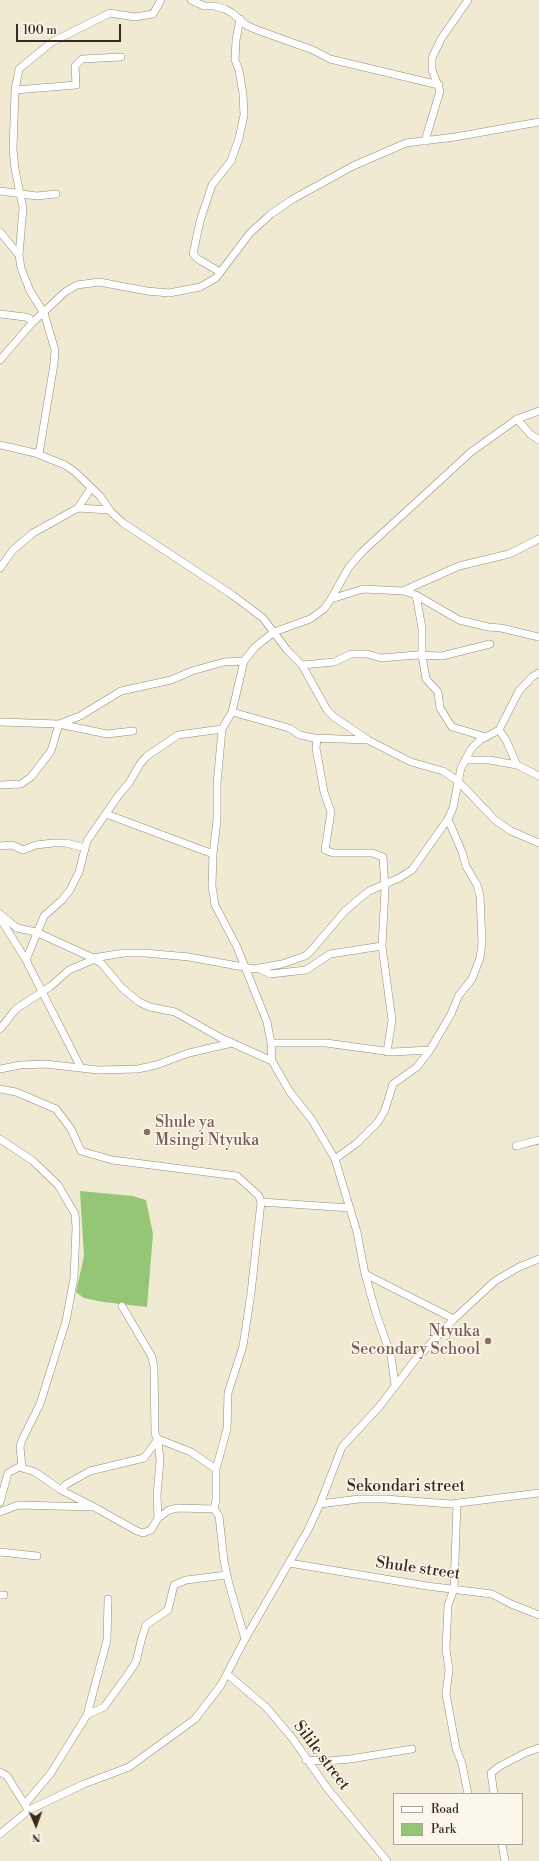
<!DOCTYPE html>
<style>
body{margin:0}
#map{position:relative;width:539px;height:1861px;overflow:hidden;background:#f0ead2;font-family:"Libre Bodoni",serif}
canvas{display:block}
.legend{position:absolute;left:393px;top:1793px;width:130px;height:52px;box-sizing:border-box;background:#fbf7ec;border:1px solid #aea59a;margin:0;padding:5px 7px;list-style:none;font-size:12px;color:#3b2a1e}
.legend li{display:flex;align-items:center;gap:8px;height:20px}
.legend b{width:20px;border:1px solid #aea59a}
.north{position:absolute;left:16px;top:1805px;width:40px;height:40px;-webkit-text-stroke:3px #fbf7ec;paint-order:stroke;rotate:178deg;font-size:11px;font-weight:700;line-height:16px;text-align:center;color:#3b2a1e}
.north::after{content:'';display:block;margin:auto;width:14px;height:18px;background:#3b2a1e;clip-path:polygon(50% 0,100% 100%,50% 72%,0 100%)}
.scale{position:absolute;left:16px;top:24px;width:105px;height:18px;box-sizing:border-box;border:2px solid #3b2a1e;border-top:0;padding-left:5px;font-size:12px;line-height:14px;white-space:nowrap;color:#3b2a1e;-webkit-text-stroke:3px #fbf7ec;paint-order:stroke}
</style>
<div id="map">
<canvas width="539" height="1861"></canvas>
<ul class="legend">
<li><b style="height:5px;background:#fff"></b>Road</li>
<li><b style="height:11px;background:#94c676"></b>Park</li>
</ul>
<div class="north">N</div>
<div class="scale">100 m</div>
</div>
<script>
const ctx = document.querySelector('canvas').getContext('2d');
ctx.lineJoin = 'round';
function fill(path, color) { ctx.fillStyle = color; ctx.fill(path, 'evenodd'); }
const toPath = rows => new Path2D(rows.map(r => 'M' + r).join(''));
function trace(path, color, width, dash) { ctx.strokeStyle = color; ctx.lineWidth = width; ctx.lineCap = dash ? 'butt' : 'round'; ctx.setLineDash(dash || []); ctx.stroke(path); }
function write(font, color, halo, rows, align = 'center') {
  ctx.font = font + ' "Libre Bodoni",serif'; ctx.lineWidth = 3; ctx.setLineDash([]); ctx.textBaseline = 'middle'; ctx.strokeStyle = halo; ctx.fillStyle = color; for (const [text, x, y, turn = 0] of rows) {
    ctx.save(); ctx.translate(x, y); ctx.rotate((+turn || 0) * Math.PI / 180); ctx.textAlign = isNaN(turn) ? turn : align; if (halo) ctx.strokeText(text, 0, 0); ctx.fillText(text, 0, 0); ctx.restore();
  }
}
fill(toPath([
 [80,1191,133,1196,146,1200,153,1234,147,1307,103,1302,84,1298,76,1292,84,1256]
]), '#94c676');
const minor = toPath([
 [191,0,204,6,214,6,225,9,232,13,246,25,257,30,313,50,330,59,439,85],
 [15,90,76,85,75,66,82,59,121,57],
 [425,141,440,91,432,70,432,58,441,39,468,0],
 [0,191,37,196,56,194],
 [0,232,19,255],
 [220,272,198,259,193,254,200,221,212,185,231,161,239,138,244,115,243,94,239,70,235,60,236,40,240,19],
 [0,314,25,317,29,318,32,323],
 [0,360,32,323,65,292,77,285,99,282,147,291,169,293,200,287,216,278,250,233,271,214,293,199,353,166,406,143,455,137,539,122],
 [517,419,530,434,539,440],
 [0,445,35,453,65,465,75,472,100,496,111,512,123,523,231,594,263,618,287,650,302,665,327,710,334,717,368,740,411,762,443,771,458,781,495,820,511,831,539,843],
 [39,454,54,364,55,350,44,313,30,291,21,268,19,255,23,208,15,169,13,150,15,90,19,69,52,42,110,13,135,17,153,14,161,0],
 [78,508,109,510],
 [0,568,13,550,33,533,78,508,91,488],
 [403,591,416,595,459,620,488,627,501,628,539,637],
 [416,595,422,628,422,655,426,679,438,692,440,708,452,727,486,737],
 [331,599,363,589,403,591,459,566,509,554,539,539],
 [302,665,334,662,351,654,367,654,381,658,417,655,442,656,490,644],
 [232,712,289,728,300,735,314,738,367,740],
 [0,722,59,724,80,716,121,691,171,680,192,671,224,662,244,661],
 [499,730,506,740,517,765],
 [317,738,316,748,324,792,331,812,325,850,333,853,372,853,383,857,385,889,382,946,392,1020,387,1052],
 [465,760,489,760,517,765,539,776],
 [0,785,21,784,31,777,51,751,59,724,107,734,133,731],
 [106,814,213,854],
 [0,846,12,845,23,850,36,845,53,843,66,843,85,848],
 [0,914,17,928,36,932,93,958,101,963,122,988,139,1002,150,1007,175,1012,221,1038,272,1061],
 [0,918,26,960,81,1068],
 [93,958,124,953,145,953,189,957,254,969,282,964,305,956,310,952,345,911,359,899,369,891,399,878,412,870,448,819,453,808,461,768,471,749,480,740,499,730,519,691,532,677,539,673],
 [26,960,44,916,62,900,70,890,79,872,87,841,118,796,129,783,140,764,147,756,178,735,222,729],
 [258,968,270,974,306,970,330,954,382,946],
 [0,1029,16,1009,51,986,69,970,95,959],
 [271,1043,326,1043,392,1052,430,1050,451,1014,459,995,472,979,480,958,482,943,480,896,477,885,466,866,462,852,448,819],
 [0,1069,20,1065,45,1064,98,1070,138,1069,156,1065,189,1053,232,1043],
 [0,1089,16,1092,56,1109,71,1129,81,1151,112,1160,237,1176,259,1196,261,1202,251,1293,243,1346,228,1393,227,1429,216,1469,216,1500,214,1509],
 [0,1139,33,1161,58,1185,75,1214,76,1228,74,1278,66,1321,40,1404,22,1440,20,1447,22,1467],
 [516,1146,539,1140],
 [335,1159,357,1143,378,1122,385,1110,393,1084,417,1067,430,1050],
 [261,1202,350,1208],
 [365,1274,454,1319],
 [122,1306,152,1357,154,1367,155,1434,158,1439,191,1452,216,1469],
 [395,1385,391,1356,376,1313,365,1274,357,1232,335,1159,312,1120,290,1092,272,1061,271,1043,267,1022,237,947,215,905,212,886,213,854,217,820,217,784,222,729,232,712,244,661,255,647,274,632,310,619,324,609,331,599,349,567,362,552,471,452,517,419,539,411],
 [158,1440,160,1461,157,1495,158,1518],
 [61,1490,65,1485,90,1471,144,1458,158,1439],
 [0,1502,8,1473,19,1467,35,1472,61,1490,94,1507,137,1531,143,1533,151,1530,158,1518,169,1510,178,1508,214,1509,219,1516,224,1561,229,1584,245,1639],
 [457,1503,454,1589,448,1605,446,1649,449,1670,446,1694,456,1748,462,1764,468,1794],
 [320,1504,359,1499,385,1499,451,1504,539,1493],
 [0,1512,18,1505,93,1507],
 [0,1552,37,1556],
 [289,1563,427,1586,492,1594,511,1604,539,1615],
 [0,1595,4,1595],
 [227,1674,267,1708,293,1739,327,1788,387,1861],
 [87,1715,104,1707,126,1677,136,1662,141,1641,146,1625,168,1610,174,1585,186,1580,227,1575],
 [306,1760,328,1761,350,1759,412,1749],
 [0,1772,7,1776,27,1808],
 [494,1794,491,1773,500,1766,527,1752,539,1748],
 [25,1804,51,1773,87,1715,107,1640,108,1599],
 [0,1834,29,1810,84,1784,129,1767,195,1719,221,1685,245,1639,308,1530,320,1504,342,1447,379,1407,416,1359,454,1319,495,1281,519,1267,539,1259],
 [502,1844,505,1861]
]);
trace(minor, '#968a78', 8);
trace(minor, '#fff', 7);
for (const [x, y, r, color] of [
 [147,1132,4,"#8d6e63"],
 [488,1341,4,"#8d6e63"]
]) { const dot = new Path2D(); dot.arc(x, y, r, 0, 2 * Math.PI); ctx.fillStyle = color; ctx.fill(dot); trace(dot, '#fbf7ec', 1.5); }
write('16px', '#785e54', '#fbf7ec', [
 ["Shule ya",155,1123],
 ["Msingi Ntyuka",155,1141],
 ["Ntyuka",480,1332,"right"],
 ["Secondary School",480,1350,"right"]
], 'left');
write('16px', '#3b2a1e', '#fbf7ec', [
 ["Sekondari street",406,1487],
 ["Shule street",418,1569,8],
 ["Silile street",321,1756,53]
]);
</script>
